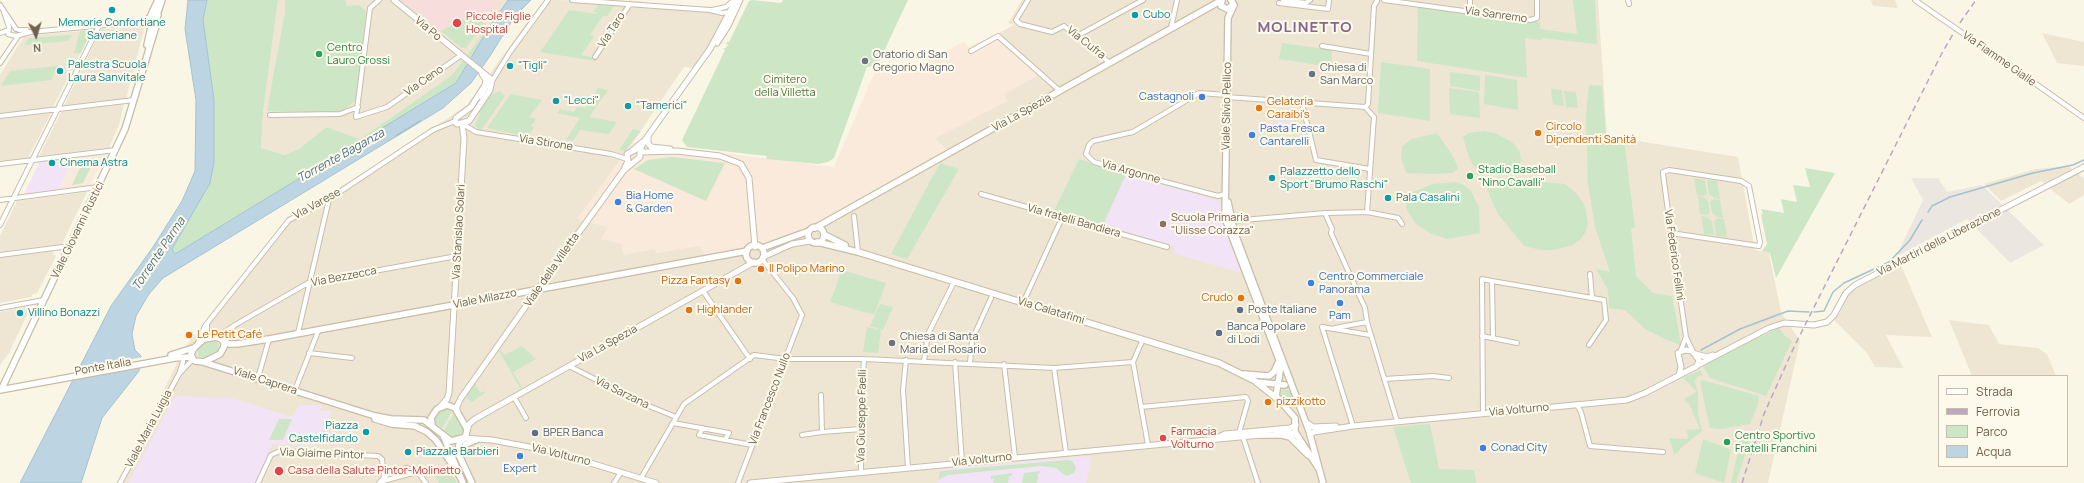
<!DOCTYPE html>
<meta charset="utf-8">
<style>
body{margin:0}
#map{position:relative;width:2084px;height:483px;overflow:hidden;background:#faf6e6;font-family:Manrope,sans-serif}
canvas{display:block}
.legend{position:absolute;left:1938px;top:375px;width:130px;height:92px;box-sizing:border-box;background:#fdfaec;border:1px solid #c5bdad;margin:0;padding:5px 7px;list-style:none;font-size:12px;color:#71614e}
.legend li{display:flex;align-items:center;gap:8px;height:20px}
.legend b{width:20px;border:1px solid #c5bdad}
.north{position:absolute;left:16px;top:16px;width:40px;height:40px;-webkit-text-stroke:3px #fdfaec;paint-order:stroke;rotate:175deg;font-size:11px;font-weight:700;line-height:16px;text-align:center;color:#71614e}
.north::after{content:'';display:block;margin:auto;width:14px;height:18px;background:#71614e;clip-path:polygon(50% 0,100% 100%,50% 72%,0 100%)}
</style>
<div id="map">
<canvas width="2084" height="483"></canvas>
<ul class="legend">
<li><b style="height:5px;background:#fff"></b>Strada</li>
<li><b style="height:5px;background:#bba6c3"></b>Ferrovia</li>
<li><b style="height:11px;background:#cde6c6"></b>Parco</li>
<li><b style="height:11px;background:#bdd5e2"></b>Acqua</li>
</ul>
<div class="north">N</div>
</div>
<script>
const ctx = document.querySelector('canvas').getContext('2d');
ctx.lineJoin = 'round';
function fill(path, color) { ctx.fillStyle = color; ctx.fill(path, 'evenodd'); }
const toPath = rows => new Path2D(rows.map(r => 'M' + r).join(''));
function trace(path, color, width, dash) { ctx.strokeStyle = color; ctx.lineWidth = width; ctx.lineCap = dash ? 'butt' : 'round'; ctx.setLineDash(dash || []); ctx.stroke(path); }
function write(font, color, halo, rows, align = 'center') {
  ctx.font = font + ' Manrope,sans-serif'; ctx.lineWidth = 4; ctx.setLineDash([]); ctx.textBaseline = 'middle'; ctx.strokeStyle = halo; ctx.fillStyle = color; for (const [text, x, y, turn = 0] of rows) {
    ctx.save(); ctx.translate(x, y); ctx.rotate((+turn || 0) * Math.PI / 180); ctx.textAlign = isNaN(turn) ? turn : align; if (halo) ctx.strokeText(text, 0, 0); ctx.fillText(text, 0, 0); ctx.restore();
  }
}
fill(toPath([
 [278,0,508,0,452,75,360,139,326,127,299,149,285,155,261,148,263,112],
 [547,0,639,1,647,3,714,8,724,6,731,0,730,9,711,44,694,68,684,67,633,142,578,219,609,227,622,244,624,255,655,248,657,253,699,245,950,154,935,138,1007,101,1003,94,1042,73,999,33,1014,25,1008,23,1022,0,1598,0,1607,136,1738,157,1755,250,1769,253,1781,312,1800,341,1768,483,118,483,185,347,292,218,447,119,468,104,530,18],
 [1871,0,1895,0,1898,8,1873,6],
 [145,26,126,99,64,106,101,29],
 [92,30,53,107,0,114,0,75,24,36],
 [2042,33,2084,42,2084,66,2057,63],
 [124,104,119,125,109,148,39,156,61,112],
 [51,113,28,158,0,161,0,119],
 [2068,166,2084,178,2084,195,2069,204,2041,181,2001,201,1984,184,2036,169],
 [87,192,62,244,0,252,0,236,17,201],
 [54,251,53,254,56,256,37,293,33,294,31,297,0,303,0,258],
 [1901,265,1932,337,1886,335,1903,368,1875,367,1867,353,1834,320,1840,313,1846,298,1854,289],
 [25,307,26,310,29,311,9,353,0,365,0,312],
 [1949,320,1989,325,1999,344,2038,348,2047,354,2056,376,1972,376]
]), '#eee6d3');
fill(toPath([
 [999,33,1043,73,1003,94,1008,101,935,138,950,155,821,228,784,245,706,256,699,246,656,253,655,249,624,255,622,244,601,239,608,227,577,219,633,142,834,167,879,62,899,75,964,42,968,47],
 [106,154,90,185,59,189,74,158]
]), '#f9eadb');
fill(toPath([
 [1911,178,1938,178,1947,192,1982,185,2044,245,2010,263,1967,219,1896,257,1923,200]
]), '#ebe7e0');
fill(toPath([
 [74,158,59,189,24,194,40,161],
 [1126,174,1220,201,1225,229,1241,273,1173,253,1175,246,1103,225],
 [175,396,231,398,292,417,299,405,322,405,320,411,332,411,315,446,273,444,255,483,128,483],
 [1090,456,1091,463,1086,483,937,483,940,469]
]), '#f3e3f6');
fill(toPath([
 [401,0,500,0,468,45,462,48]
]), '#f7dddb');
fill(toPath([
 [207,0,278,0,263,112,261,148,285,155,299,149,326,127,360,139,452,75,508,0,490,26,456,83,175,254,172,249,210,183,214,162,214,100,203,20],
 [285,0,346,0,346,6,359,5,366,11,357,96,355,101,345,109,336,112,267,111,285,12],
 [752,0,781,3,783,0,908,0,877,66,867,67,834,158,828,162,818,164,766,159,767,156,687,147,682,140,725,50,723,49,724,48,726,48,728,44,726,44,727,42,729,42,749,1],
 [1573,0,1595,0,1597,44,1542,38,1541,40,1525,38,1527,78,1417,61,1418,7,1540,22,1540,29,1577,34],
 [598,5,614,6,607,16,603,16,590,35,594,36,581,55,597,58,595,61,540,52,569,10,596,14,598,12,593,12],
 [488,17,466,48,462,48,441,31,466,18],
 [92,30,81,53,74,53,80,31],
 [72,35,68,41,24,45,29,38],
 [1282,43,1332,50,1331,67,1279,59],
 [1381,62,1430,69,1430,121,1378,113],
 [58,66,51,80,1,86,10,71],
 [1450,72,1480,76,1480,91,1450,86],
 [1485,75,1517,80,1518,110,1484,104],
 [1589,85,1602,86,1606,137,1624,140,1635,228,1631,228,1636,276,1653,293,1672,296,1681,345,1667,340,1645,329,1625,310,1609,308,1608,290,1596,269,1610,272,1595,227,1588,185,1586,116],
 [598,88,608,90,589,117,617,122,609,134,580,130,573,141,566,140,580,118,557,113,560,109,574,112,577,107,586,108],
 [1449,88,1479,92,1480,118,1450,114],
 [1551,89,1562,90,1564,106,1553,105],
 [500,91,505,96,481,130,478,129,475,125,480,114,478,110,490,95],
 [1564,91,1576,92,1578,108,1566,107],
 [511,94,542,100,529,117,536,119,531,126,534,127,528,137,487,128],
 [633,129,641,131,625,151,619,150],
 [1484,131,1495,133,1512,142,1520,152,1521,163,1500,169,1480,170,1475,168,1468,155,1463,137,1469,133],
 [1437,133,1451,153,1458,167,1457,170,1452,173,1434,174,1406,173,1401,158,1402,146,1412,139],
 [672,157,725,163,706,201,634,169,648,160],
 [95,158,83,183,72,185,84,159],
 [1079,159,1126,174,1103,225,1053,213],
 [940,163,959,169,907,259,891,254],
 [1805,168,1835,173,1776,278,1770,253,1762,251,1767,244,1761,215,1763,213,1761,209,1784,213,1781,199,1797,202,1793,185,1810,187],
 [1694,178,1705,180,1707,194,1703,196,1697,195],
 [1522,180,1565,184,1577,194,1585,206,1588,223,1586,231,1581,239,1572,245,1555,250,1541,250,1524,246,1498,214,1487,190,1489,185,1494,183],
 [1707,180,1717,181,1720,199,1714,198,1709,194],
 [1455,182,1464,185,1471,191,1479,207,1480,233,1447,239,1430,233,1416,224,1407,210,1405,199,1406,195,1433,184],
 [1698,196,1703,197,1708,201,1710,213,1706,215,1700,214],
 [1714,199,1720,200,1723,218,1718,217,1712,213,1710,202],
 [1701,216,1707,217,1712,221,1714,235,1704,234],
 [1718,218,1724,219,1727,237,1716,236,1714,221],
 [842,270,886,283,874,315,830,302],
 [880,304,893,307,883,330,870,326],
 [867,327,881,330,878,353,863,352],
 [1779,328,1785,336,1792,341,1766,396,1710,378,1703,366,1708,362],
 [212,340,219,344,217,352,207,358,198,356,198,348,204,343],
 [522,346,536,359,513,372,522,387,520,388,499,351,500,350,505,355],
 [1700,370,1703,375,1697,377,1695,381,1698,393,1698,414,1702,431,1682,447,1677,453,1674,454,1669,438,1688,439,1687,430,1700,429,1689,404,1684,399,1697,392,1683,378],
 [1703,380,1759,396,1758,404,1750,424,1721,429,1710,428,1700,382],
 [475,384,480,393,484,391,485,393,472,402,466,397],
 [1283,389,1291,391,1295,401,1287,405,1279,394],
 [446,409,452,412,442,428,435,422,434,417,439,411],
 [454,414,464,431,461,436,455,438,444,430],
 [279,419,292,419,283,440,269,440],
 [1430,424,1439,469,1474,470,1476,483,1411,483,1393,427],
 [1742,433,1751,437,1736,483,1731,483],
 [1703,439,1731,450,1724,483,1695,473],
 [1067,460,1072,461,1076,467,1074,473,1066,476,1056,468,1041,466,948,475,938,480,940,471],
 [448,466,457,483,439,483,435,475],
 [1040,471,1040,473,1038,473,1037,483,1022,483,1024,473],
 [1012,473,1012,476,1009,476,1008,483,993,483,994,479,991,479,991,476]
]), '#cde6c6');
const water = toPath([
 [188,0,207,0,203,20,214,100,214,162,210,183,172,249,175,254,456,83,490,26,508,0,531,0,515,16,490,56,471,83,443,108,163,278,149,294,136,316,132,334,135,350,141,356,139,371,102,418,81,483,20,483,111,306,153,247,182,201,195,171,196,100,185,29,188,0]
]);
fill(water, '#bdd5e2');
trace(water, '#a4c2d2', 1);
fill(toPath([
 [143,357,141,368,71,380,77,369]
]), '#faf6e6');
trace(toPath([
 [396,136,420,121],
 [1928,212,1932,206,1950,197,2033,173,2073,165,2084,160],
 [1814,312,1824,311,1833,292,1844,283,1889,262,1910,240,1922,220],
 [1701,350,1740,329,1788,311,1809,312]
]), '#a4c2d2', 1.5);
const minor = toPath([
 [379,0,370,8,356,117,387,107,460,56],
 [572,0,710,10,722,13,730,12],
 [1028,0,1016,20,1020,24,1052,32,1064,26,1110,63],
 [1283,0,1289,1,1289,4],
 [1384,0,1530,20,1537,18,1537,0],
 [1470,0,1470,12],
 [1628,0,1629,4],
 [1915,0,1932,12],
 [1289,1,1306,3,1310,0],
 [1279,3,1328,9,1329,0],
 [0,5,16,29],
 [712,10,726,7,734,0],
 [4,12,9,27,8,32],
 [1171,28,1177,0],
 [19,30,27,30],
 [8,32,8,34,16,36,30,32,150,21],
 [0,33,9,30],
 [1077,36,1143,0],
 [1322,46,1371,54],
 [971,51,998,36,1060,91],
 [595,57,630,4],
 [0,63,19,35],
 [2009,65,2084,118],
 [492,81,510,52,548,0],
 [480,97,490,81],
 [1227,97,1365,107,1374,117,1367,212],
 [1302,103,1316,160,1370,169],
 [1365,107,1368,104,1374,6,1377,1],
 [270,115,340,114,358,107],
 [0,116,134,100],
 [463,124,476,132,611,154,627,159],
 [0,164,116,150],
 [1669,170,1741,181,1749,186,1760,242,1759,246,1671,233,1663,174,1663,172,1669,170],
 [981,194,1167,247],
 [1225,194,1218,196,1124,171,1094,162,1086,154,1089,145,1093,141,1133,132,1199,93,1227,95],
 [0,200,98,187],
 [1325,213,1332,229,1331,233,1365,308,1367,322,1397,421],
 [854,216,858,252],
 [1231,221,1325,213,1367,212,1398,218,1402,224],
 [0,225,99,26],
 [1671,233,1686,337,1693,352],
 [0,255,70,246],
 [1590,274,1592,298],
 [703,291,750,359],
 [1023,303,1062,218],
 [0,308,44,300],
 [207,324,207,333,217,336],
 [1335,328,1367,322],
 [298,333,329,199],
 [1482,336,1517,343],
 [1493,338,1492,281,1604,300,1606,320,1589,345],
 [223,339,225,332,235,325,308,283,457,256],
 [1143,339,1133,362,1148,445],
 [198,343,205,326,289,220,329,199,433,130,455,121],
 [1681,350,1686,337],
 [309,353,352,358],
 [906,360,903,390,908,468],
 [924,361,928,334,954,282],
 [955,362,962,462],
 [970,363,972,340,991,298],
 [1004,364,1015,457],
 [569,366,644,404,676,417],
 [1054,368,1066,452],
 [180,373,193,359],
 [258,378,269,339],
 [1384,379,1433,376,1449,378],
 [295,390,319,329],
 [821,395,822,432,861,429],
 [514,397,526,418],
 [1577,405,1581,412,1590,446,1663,452],
 [1141,407,1246,397,1248,401,1239,433],
 [1483,413,1482,279,1492,281],
 [673,423,729,433,725,440],
 [1353,426,1322,327,1370,335],
 [703,428,699,435,752,445],
 [802,435,822,432],
 [1243,437,1258,483],
 [861,472,861,404,864,359],
 [641,478,684,404,754,355,786,359,864,359,1054,368,1133,362],
 [383,481,417,472],
 [120,483,179,374,183,362,183,359,180,357],
 [258,483,271,455,280,451,378,456,382,459,384,478],
 [379,483,388,474,406,468,417,471,426,483],
 [614,483,621,472],
 [738,483,802,315,793,298,762,259]
]);
const tertiary = toPath([
 [394,0,492,80,490,90,469,121,457,124,455,122,456,118,471,107,485,85,486,80,482,74],
 [717,43,728,26,740,0],
 [648,137,648,143,651,147,670,149],
 [632,151,645,140,710,49,736,0],
 [641,152,677,151,720,156,741,164,749,178,755,247],
 [625,167,628,161,627,154,635,150],
 [763,257,792,244,810,241],
 [1696,354,1706,357,1713,355],
 [1698,365,1769,328,1784,323,1814,325,1827,322,1834,315,1846,293,1855,285,2084,167],
 [440,407,447,399,449,393,464,138,462,124],
 [457,412,457,406,461,398,538,289,624,170,640,157,640,150,645,140],
 [1306,422,1313,427,1336,426],
 [467,431,469,424,475,419,754,262],
 [1277,433,1291,433,1298,436],
 [1310,435,1314,432,1353,426,1627,400,1645,393,1697,366,1699,360,1692,351,1685,350,1678,353,1681,367,1679,375],
 [463,438,492,440,551,451,656,483],
 [1217,438,1225,434,1290,428,1296,425],
 [750,483,1261,435]
]);
const secondary = toPath([
 [1222,0,1221,6,1227,9,1234,5,1231,0],
 [1233,7,1228,18,1225,218,1281,365,1276,396,1295,418,1295,432,1319,469],
 [154,14,158,15,157,18,151,21,148,19,154,14],
 [151,15,158,0],
 [157,15,162,0],
 [147,45,151,27,150,21],
 [1228,202,1234,231,1309,431,1323,483],
 '808 235a8 8 0 1 1 16 0a8 8 0 1 1-16 0Z',
 [815,228,1222,0],
 [825,235,845,245],
 [817,242,858,252,1219,363,1255,381,1280,401],
 '746 254a9 9 0 1 1 18 0a9 9 0 1 1-18 0Z',
 [762,248,809,231],
 [224,341,229,344,237,344,269,339,747,251],
 [171,355,193,348],
 [206,363,375,416,391,419,424,420,451,441,463,438],
 [1244,374,1269,376,1274,372,1279,361],
 [1257,382,1285,385],
 [3,386,125,129,156,26,155,19],
 [0,390,175,358,189,357,195,361,204,362,220,354,224,347,224,341,217,337,204,339,194,348,191,354,193,359],
 [375,419,392,424,415,426,427,432,436,440,461,478],
 [432,424,431,418,437,409,447,405,455,408,467,429,466,435,459,444,458,453,472,483],
 [443,435,463,483],
 [1259,435,1282,435,1290,437,1308,455],
 [460,457,466,444,476,440]
]);
trace(minor, '#c8bdac', 6);
trace(tertiary, '#c8bdac', 7);
trace(secondary, '#c8bca7', 8);
trace(minor, '#fff', 4);
trace(tertiary, '#fff', 5);
trace(secondary, '#fff', 5.5);
trace(toPath([
 [1742,483,1764,414,1795,345,1941,55,1957,27,1976,0]
]), '#bba6c3', 1.5, [6, 4]);
const minorBridge = toPath([
 [1932,12,2009,65]
]);
trace(minorBridge, '#c8bdac', 6, []);
trace(minorBridge, '#fff', 4);
for (const [x, y, r, color] of [
 [112,10,4,"#0f9aa8"],
 [1135,15,4,"#0f9aa8"],
 [457,23,5,"#e0444e"],
 [319,54,4,"#2e9e5b"],
 [865,61,4,"#6b7280"],
 [510,66,4,"#0f9aa8"],
 [60,71,4,"#0f9aa8"],
 [1312,74,4,"#6b7280"],
 [1202,97,4,"#3f7fe0"],
 [556,101,4,"#0f9aa8"],
 [628,106,4,"#0f9aa8"],
 [1259,108,4,"#e8710a"],
 [1538,133,4,"#e8710a"],
 [1252,135,4,"#3f7fe0"],
 [52,163,4,"#0f9aa8"],
 [1470,176,4,"#2e9e5b"],
 [1272,178,4,"#0f9aa8"],
 [1388,198,4,"#0f9aa8"],
 [618,202,4,"#3f7fe0"],
 [1163,224,4,"#8d6e63"],
 [761,269,4,"#e8710a"],
 [738,281,4,"#e8710a"],
 [1311,283,4,"#3f7fe0"],
 [1241,298,4,"#e8710a"],
 [1340,303,4,"#3f7fe0"],
 [689,310,4,"#e8710a"],
 [1240,310,4,"#5c6f8a"],
 [20,313,4,"#0f9aa8"],
 [1219,333,4,"#5c6f8a"],
 [189,335,4,"#e8710a"],
 [892,343,4,"#6b7280"],
 [1268,402,4,"#e8710a"],
 [366,432,4,"#0f9aa8"],
 [535,433,4,"#5c6f8a"],
 [1163,438,4,"#e0444e"],
 [1727,442,4,"#2e9e5b"],
 [1483,448,4,"#3f7fe0"],
 [408,452,4,"#0f9aa8"],
 [520,456,4,"#3f7fe0"],
 [279,471,5,"#e0444e"]
]) { const dot = new Path2D(); dot.arc(x, y, r, 0, 2 * Math.PI); ctx.fillStyle = color; ctx.fill(dot); trace(dot, '#fdfaec', 1.5); }
write('11px', '#0d838f', '#fdfaec', [
 ["Cubo",1143,15],
 ["Memorie Confortiane",112,23,"center"],
 ["Saveriane",112,36,"center"],
 ["Palestra Scuola",68,65],
 ["Laura Sanvitale",68,78],
 ["\"Tigli\"",518,66],
 ["\"Lecci\"",564,101],
 ["\"Tamerici\"",636,106],
 ["Cinema Astra",60,163],
 ["Palazzetto dello",1280,172],
 ["Sport \"Brumo Raschi\"",1280,185],
 ["Pala Casalini",1396,198],
 ["Villino Bonazzi",28,313],
 ["Piazza",358,426,"right"],
 ["Castelfidardo",358,439,"right"],
 ["Piazzale Barbieri",416,452]
], 'left');
write('11px', '#71614e', '#fdfaec', [
 ["Via Sanremo",1496,15,8],
 ["Via Po",428,29,40],
 ["Via Taro",612,30,-57],
 ["Via Cufra",1086,43,38],
 ["Via Fiamme Gialle",1999,59,35],
 ["Via Ceno",424,81,-35],
 ["Viale Silvio Pellico",1227,106,-89],
 ["Via La Spezia",1022,113,-29],
 ["Via Stirone",546,143,9],
 ["Via Argonne",1131,172,16],
 ["Via Varese",317,204,-29],
 ["Via fratelli Bandiera",1074,221,16],
 ["Viale Giovanni Rustici",78,230,-64],
 ["Via Stanislao Solari",459,232,-87],
 ["Via Martiri della Liberazione",1939,242,-27],
 ["Via Federico Fellini",1674,255,82],
 ["Viale della Villetta",552,270,-55],
 ["Via Bezzecca",344,277,-11],
 ["Viale Milazzo",485,299,-11],
 ["Via Calatafimi",1051,311,17],
 ["Via La Spezia",608,344,-29],
 ["Ponte Italia",103,367,-10],
 ["Viale Caprera",265,381,18],
 ["Via Sarzana",622,393,26],
 ["Via Francesco Nullo",770,399,-69],
 ["Via Volturno",1519,410,-5],
 ["Via Giuseppe Faelli",862,416,-89],
 ["Viale Maria Luigia",149,429,-62],
 ["Via Giaime Pintor",322,454,2],
 ["Via Volturno",561,455,14],
 ["Via Volturno",982,460,-6]
]);
write('11px', '#be3a42', '#fdfaec', [
 ["Piccole Figlie",466,17],
 ["Hospital",466,30],
 ["Farmacia",1171,432],
 ["Volturno",1171,445],
 ["Casa della Salute Pintor-Molinetto",288,471]
], 'left');
write('11px', '#27864d', '#fdfaec', [
 ["Centro",327,48],
 ["Lauro Grossi",327,61],
 ["Stadio Baseball",1478,170],
 ["\"Nino Cavalli\"",1478,183],
 ["Centro Sportivo",1735,436],
 ["Fratelli Franchini",1735,449]
], 'left');
write('11px', '#5b616d', '#fdfaec', [
 ["Oratorio di San",873,55],
 ["Gregorio Magno",873,68],
 ["Chiesa di",1320,68],
 ["San Marco",1320,81],
 ["Chiesa di Santa",900,337],
 ["Maria del Rosario",900,350]
], 'left');
write('11px', '#4f7b4a', '#fdfaec', [
 ["Cimitero",785,80],
 ["della Villetta",785,93]
]);
write('11px', '#366cbe', '#fdfaec', [
 ["Castagnoli",1194,97,"right"],
 ["Pasta Fresca",1260,129],
 ["Cantarelli",1260,142],
 ["Bia Home",626,196],
 ["& Garden",626,209],
 ["Centro Commerciale",1319,277],
 ["Panorama",1319,290],
 ["Pam",1340,316,"center"],
 ["Conad City",1491,448],
 ["Expert",520,469,"center"]
], 'left');
write('11px', '#c56008', '#fdfaec', [
 ["Gelateria",1267,102],
 ["Caraibi's",1267,115],
 ["Circolo",1546,127],
 ["Dipendenti Sanità",1546,140],
 ["Il Polipo Marino",769,269],
 ["Pizza Fantasy",730,281,"right"],
 ["Crudo",1233,298,"right"],
 ["Highlander",697,310],
 ["Le Petit Café",197,335],
 ["pizzikotto",1276,402]
], 'left');
write('11px', '#785e54', '#fdfaec', [
 ["Scuola Primaria",1171,218],
 ["\"Ulisse Corazza\"",1171,231]
], 'left');
write('11px', '#4e5e75', '#fdfaec', [
 ["Poste Italiane",1248,310],
 ["Banca Popolare",1227,327],
 ["di Lodi",1227,340],
 ["BPER Banca",543,433]
], 'left');
write('italic 12px', '#4d7389', '#fdfaec', [
 ["Torrente Baganza",341,156,-29],
 ["Torrente Parma",159,254,-56]
]);
ctx.letterSpacing = '1px';
write('bold 15px', '#87668d', '#fdfaec', [
 ["MOLINETTO",1305,28]
]);
ctx.letterSpacing = '0px';
</script>
